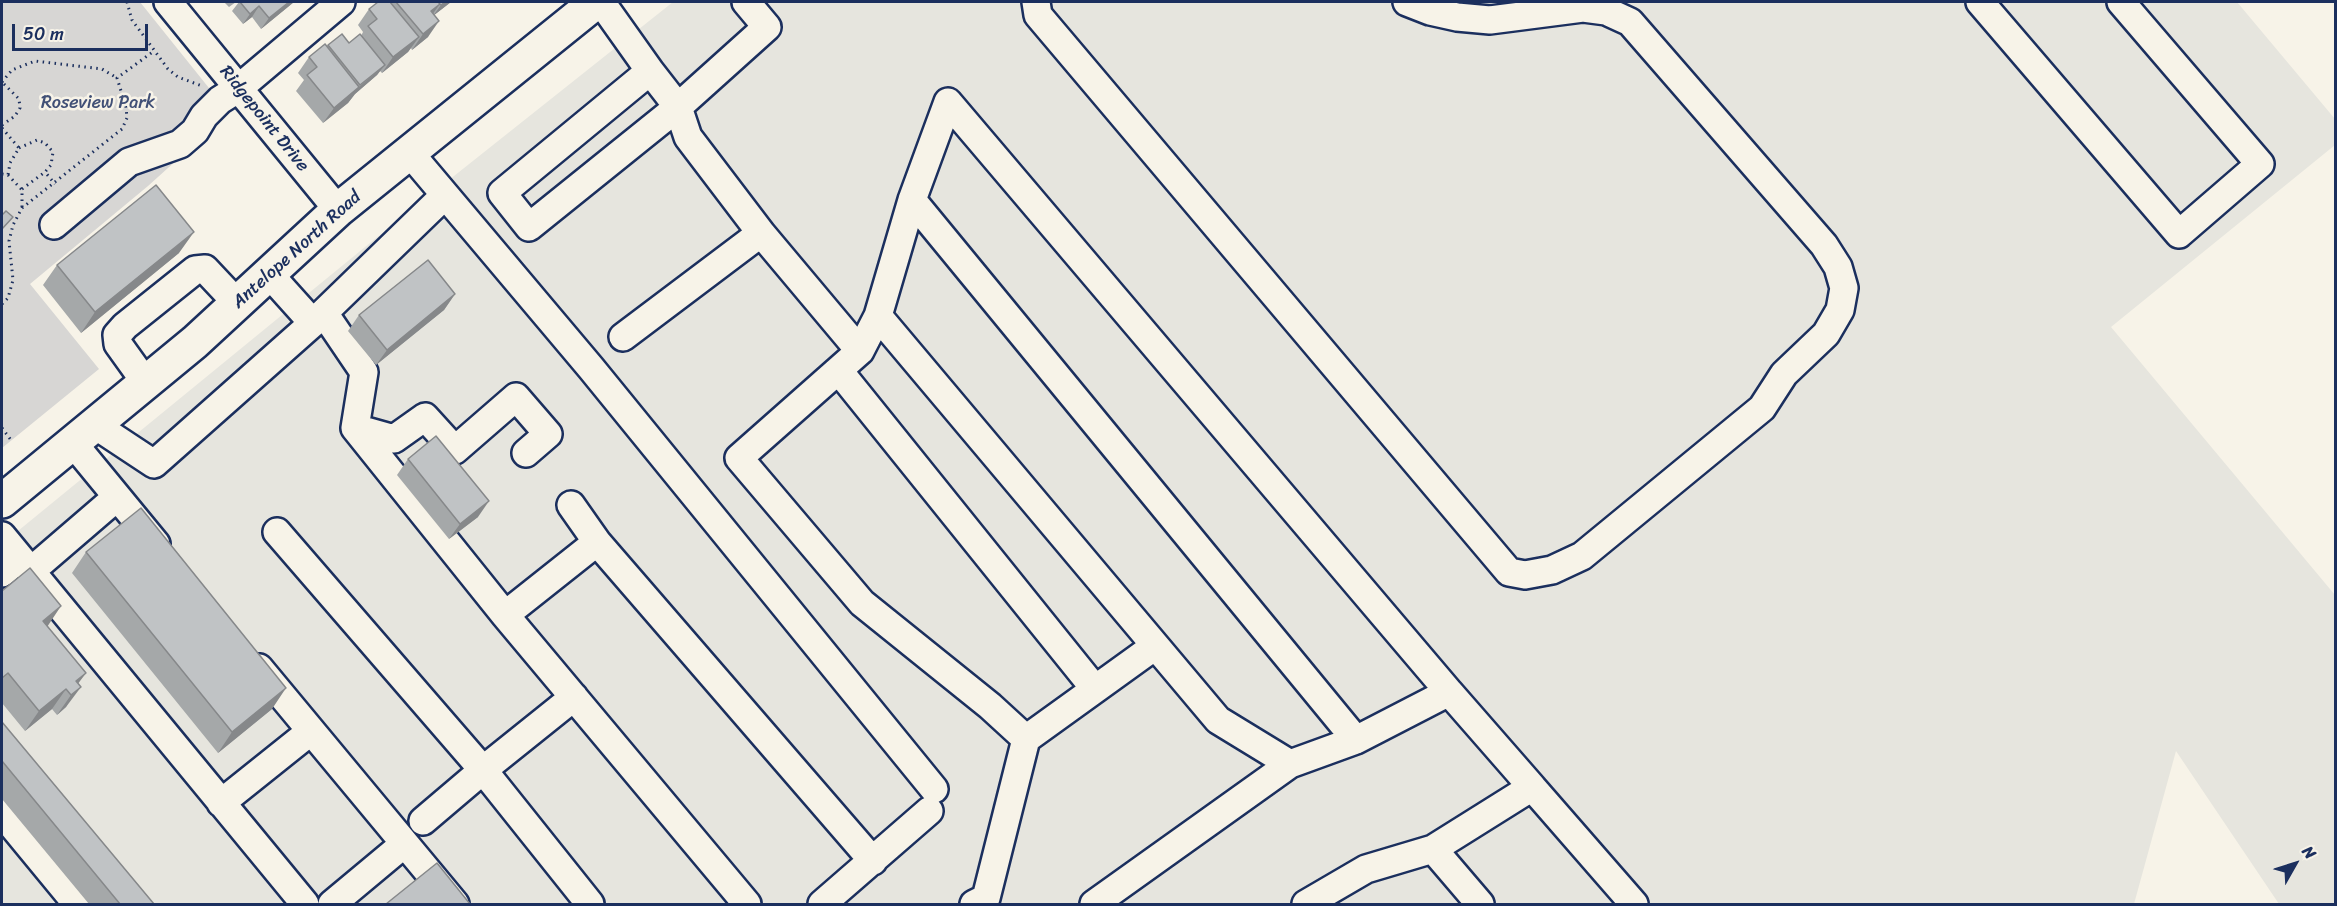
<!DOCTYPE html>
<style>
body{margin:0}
#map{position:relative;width:2337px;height:906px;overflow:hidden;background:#f7f3e8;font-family:Sriracha,sans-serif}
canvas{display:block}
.frame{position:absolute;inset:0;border:3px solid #1b2f5e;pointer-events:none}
.north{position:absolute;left:2265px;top:834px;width:60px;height:60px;-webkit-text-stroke:4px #f7f3e8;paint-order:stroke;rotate:51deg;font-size:16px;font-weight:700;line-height:24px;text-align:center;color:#1b2f5e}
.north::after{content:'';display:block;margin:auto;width:21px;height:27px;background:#1b2f5e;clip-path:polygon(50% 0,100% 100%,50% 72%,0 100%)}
.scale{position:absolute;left:12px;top:24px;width:136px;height:27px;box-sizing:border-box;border:3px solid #1b2f5e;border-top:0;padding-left:8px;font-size:18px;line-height:21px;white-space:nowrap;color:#1b2f5e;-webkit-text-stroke:4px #f7f3e8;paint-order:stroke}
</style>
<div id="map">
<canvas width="2337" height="906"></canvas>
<div class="frame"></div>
<div class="north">N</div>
<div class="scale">50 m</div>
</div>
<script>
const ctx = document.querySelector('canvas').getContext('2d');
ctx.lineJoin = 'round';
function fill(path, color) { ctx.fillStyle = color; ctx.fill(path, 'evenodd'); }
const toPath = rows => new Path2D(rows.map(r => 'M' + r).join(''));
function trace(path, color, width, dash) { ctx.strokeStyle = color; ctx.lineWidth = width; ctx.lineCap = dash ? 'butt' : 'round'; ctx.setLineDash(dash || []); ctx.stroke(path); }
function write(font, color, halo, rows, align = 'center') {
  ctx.font = font + ' Sriracha,sans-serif'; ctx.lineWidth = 5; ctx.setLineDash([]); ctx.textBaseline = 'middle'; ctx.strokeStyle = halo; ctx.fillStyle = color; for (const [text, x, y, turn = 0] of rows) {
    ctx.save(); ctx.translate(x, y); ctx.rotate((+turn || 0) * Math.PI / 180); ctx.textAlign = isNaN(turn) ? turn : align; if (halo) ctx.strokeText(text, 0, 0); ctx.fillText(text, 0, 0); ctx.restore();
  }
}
fill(toPath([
 [673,2,2237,2,2335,119,2335,145,2111,327,2335,595,2335,904,2279,904,2176,751,2134,904,2,904,2,544,381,234]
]), '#e6e5de');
fill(toPath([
 [2,2,140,2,229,113,148,186,30,284,99,369,2,448]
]), '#d7d6d4');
const minor = toPath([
 [168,2,338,210],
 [601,2,650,71],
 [1036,2,1038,15,1509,572,1525,575,1552,570,1582,556,1762,408,1784,374,1826,334,1840,310,1844,288,1838,267,1824,245,1630,22,1606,11,1583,8,1490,20,1457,17,1430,11,1407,2],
 [1980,2,2179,234,2260,164,2121,2],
 [409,152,591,368,934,789],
 [912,200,1356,740],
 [54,225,129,162,180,144,195,131,204,116,220,100,239,88,341,2],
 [761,233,860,351,878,316,912,200,948,102,1449,692,1356,740,1290,764,1218,720,878,316],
 [269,274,313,323,444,196],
 [324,313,364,372,355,428,505,615,747,904],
 [623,337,761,233,688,137,678,107,650,71,502,193,529,227,678,107,767,27,746,2],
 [860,351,739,458,862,603,990,706,1026,739,1155,646],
 [839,371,1095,689],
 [146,383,118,344,117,335,125,326,195,270,205,269,237,303],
 [95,425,154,464,313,323],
 [355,428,394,439,425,417,455,450,516,397,548,434,526,453],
 [73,443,156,544],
 [571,505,597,542,873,861],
 [277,532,483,770,423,821],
 [2,536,305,904],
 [31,571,117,497],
 [2,573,20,558],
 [505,615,597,542],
 [259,668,455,904],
 [1449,692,1532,787],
 [574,697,483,770,590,904],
 [221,803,311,731],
 [2,813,77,904],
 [1433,849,1480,904],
 [332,904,404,844],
 [822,904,929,811],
 [974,904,986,898,1026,739],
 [1094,904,1290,764],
 [1306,904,1366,869,1433,849,1532,787,1634,904]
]);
const major = toPath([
 [2,501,195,342,338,210,596,2]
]);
trace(minor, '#1b2f5e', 32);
trace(major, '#1b2f5e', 38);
trace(toPath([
 [127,2,132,20,168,69,178,77,202,86],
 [2,82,12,70,35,61,102,69,117,78],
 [2,125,15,116,20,108,19,99,2,82],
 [2,128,19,148,10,163,8,175],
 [19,148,37,140,45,143,53,152,51,165,45,172,55,184],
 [2,174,8,175,22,190,22,208],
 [22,189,45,172],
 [2,304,8,298,13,280,9,241,13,225,22,208,122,129,127,118,126,107,117,78,154,51],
 [2,428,11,440]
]), '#1b2f5e', 3, [1.5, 4.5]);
trace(minor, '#f7f3e8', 27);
trace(major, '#f7f3e8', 33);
fill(toPath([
 [224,2,236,2,229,7],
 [239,2,294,2,261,29,252,17,243,24,232,11],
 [378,2,451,2,434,15,428,37,412,50,411,48,408,52,382,73,380,71,377,75,355,94,348,103,323,123,296,91,304,80,298,73,309,57,328,45,349,43,361,36,363,32,358,25,369,9],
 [179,253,81,333,43,285,57,265],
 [455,294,444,310,376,365,348,331,359,315],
 [408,459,478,517,449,539,397,475],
 [86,552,272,709,218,753,72,573],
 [2,591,47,626,86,673,78,683,66,707,57,715,52,709,25,731,2,703],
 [2,722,154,904,89,904,2,799]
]), '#a5a8a9');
fill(toPath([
 [289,2,294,2,261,29,269,18],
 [445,2,451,2,433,16,441,5],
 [440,4,429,19,431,11],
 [259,6,252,17,243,24,250,14],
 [439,21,428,37,412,50,423,34],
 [419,37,408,52,382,73,393,57],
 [385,65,377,75,355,94,348,103,323,123,334,108],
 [194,232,179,253,81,333,95,312],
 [455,294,444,310,376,365,387,350],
 [489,501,478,517,449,539,460,524],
 [61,606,47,627,43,621],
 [86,673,71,693,76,681],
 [81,687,66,707,57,715,71,695],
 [286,688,272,709,218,753,232,732],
 [66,689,52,709,25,731,39,711]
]), '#86888a');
const building = toPath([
 [240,2,289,2,269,18,259,6,250,14,240,2],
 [378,2,390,2,419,37,393,57,368,26,377,19,369,9,378,2],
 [396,2,438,2,440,4,431,11,439,21,423,34,396,2],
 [438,2,445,2,441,5,438,2],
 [342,34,349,43,360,34,385,65,360,85,328,45,342,34],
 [325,44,359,87,334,108,307,75,317,67,309,57,325,44],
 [156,185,194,232,95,312,57,265,156,185],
 [6,211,13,217,2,229,2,215,6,211],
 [428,260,455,294,387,350,359,315,428,260],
 [436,436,489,501,460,524,408,459,436,436],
 [141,508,286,688,232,732,86,552,141,508],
 [30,568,61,606,43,621,86,673,76,681,81,687,71,695,66,689,39,711,8,673,2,678,2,591,30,568],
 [2,722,154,904,120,904,2,761,2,722],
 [437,863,470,904,386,904,437,863]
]);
fill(building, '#c0c3c5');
trace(building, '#86888a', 1.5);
write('18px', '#415076', '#f7f3e8', [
 ["Roseview Park",98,103]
]);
write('18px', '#1b2f5e', '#f7f3e8', [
 ["Ridgepoint Drive",264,119,51],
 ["Antelope North Road",297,250,-42]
]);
</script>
